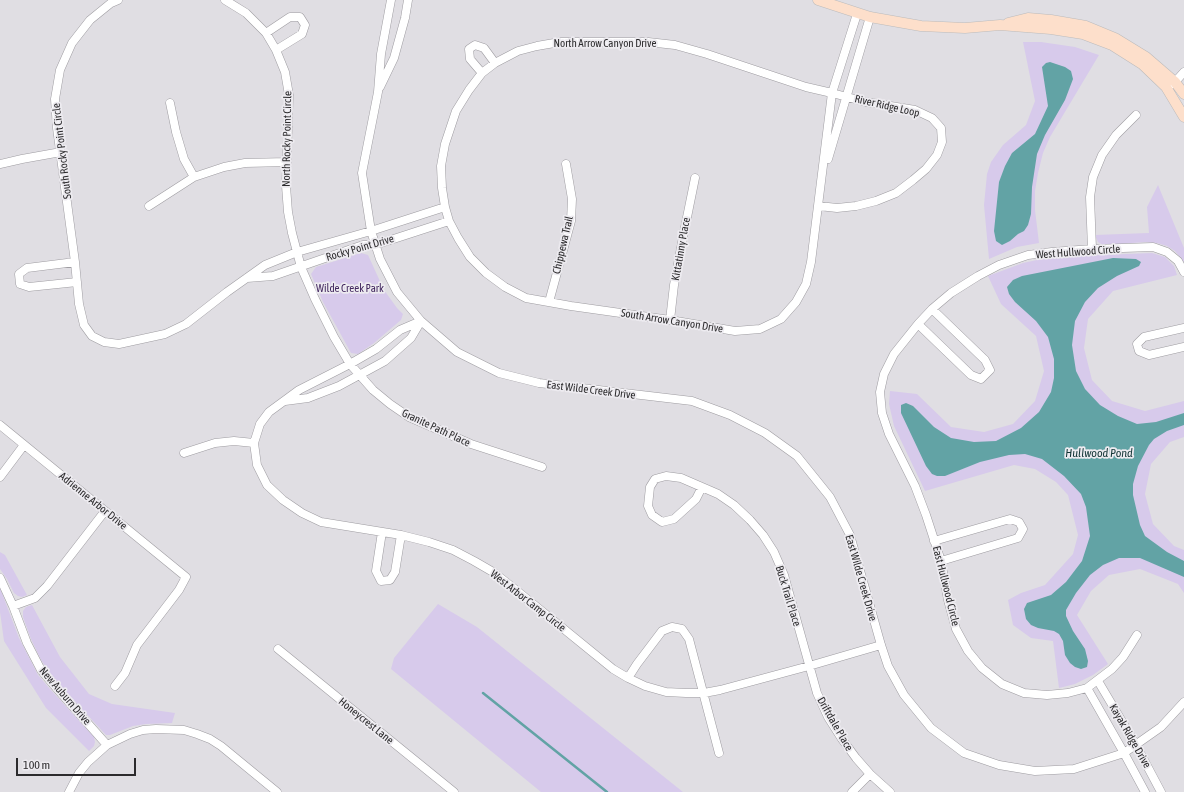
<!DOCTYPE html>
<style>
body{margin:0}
#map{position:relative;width:1184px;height:792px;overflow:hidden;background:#e0dee3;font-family:"Asap Condensed",sans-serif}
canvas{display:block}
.scale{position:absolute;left:16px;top:758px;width:120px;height:18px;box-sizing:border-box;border:2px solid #2c2b2d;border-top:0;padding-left:5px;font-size:12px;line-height:14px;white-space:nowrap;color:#2c2b2d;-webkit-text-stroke:3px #edebf0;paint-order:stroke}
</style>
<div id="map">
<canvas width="1184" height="792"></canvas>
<div class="scale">100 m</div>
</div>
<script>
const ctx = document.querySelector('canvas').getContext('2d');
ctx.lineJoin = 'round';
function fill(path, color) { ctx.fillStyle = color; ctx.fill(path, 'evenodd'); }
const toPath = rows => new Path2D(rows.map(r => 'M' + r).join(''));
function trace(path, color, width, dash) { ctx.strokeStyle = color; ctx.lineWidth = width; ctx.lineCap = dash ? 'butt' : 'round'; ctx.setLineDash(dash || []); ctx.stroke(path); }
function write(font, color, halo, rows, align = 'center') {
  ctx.font = font + ' "Asap Condensed",sans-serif'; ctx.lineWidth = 3.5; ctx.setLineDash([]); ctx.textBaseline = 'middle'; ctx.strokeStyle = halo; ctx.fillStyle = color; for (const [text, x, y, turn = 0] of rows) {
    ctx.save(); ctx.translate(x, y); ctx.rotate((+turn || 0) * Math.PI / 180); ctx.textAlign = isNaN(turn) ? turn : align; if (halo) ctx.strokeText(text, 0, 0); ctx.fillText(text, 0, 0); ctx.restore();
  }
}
fill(toPath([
 [1023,42,1041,42,1075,47,1099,55,1050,137,1043,153,1038,173,1035,191,1035,210,1039,243,1017,247,989,259,984,205,987,174,991,162,1003,145,1026,125,1035,101],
 [1158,185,1184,248,1184,262,1175,251,1167,246,1157,243,1146,242,1103,245,1098,242,1095,235,1149,233,1147,207],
 [361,253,368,255,384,290,397,308,403,314,401,320,374,343,358,354,351,353,323,302,311,274,316,267],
 [1152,253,1165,257,1174,266,1177,275,1113,291,1088,319,1084,348,1092,380,1112,401,1145,411,1184,401,1184,437,1170,442,1151,464,1145,494,1153,524,1174,546,1184,550,1184,593,1178,584,1140,569,1109,575,1091,591,1077,615,1108,664,1093,675,1075,684,1059,688,1053,641,1031,638,1013,625,1008,600,1021,593,1045,585,1073,554,1078,535,1068,495,1056,482,1035,469,1014,465,925,491,894,426,889,404,890,391,917,394,951,427,984,432,1013,424,1035,401,1044,371,1036,336,1001,304,988,276,1023,263,1051,257],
 [0,552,5,555,27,595,22,597,18,596,14,593,7,579,0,569],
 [0,588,19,638,38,675,50,689,94,737,95,742,94,746,89,751,46,708,4,641,0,612],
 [438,604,477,627,683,792,541,792,391,669,394,658],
 [32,605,60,657,89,694,112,704,175,713,172,723,146,724,133,726,110,735,106,735,54,679,41,660,31,639,23,617,23,611,26,607]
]), '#d7caeb');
fill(toPath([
 [1050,62,1065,67,1071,71,1073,79,1065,100,1045,135,1037,154,1032,187,1031,214,1028,225,1024,231,1018,234,1010,241,1002,245,996,241,994,231,999,182,1005,166,1012,153,1035,134,1048,106,1042,67,1046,63],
 [1113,258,1136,259,1141,262,1139,266,1117,276,1098,288,1085,302,1075,321,1072,345,1076,371,1085,389,1100,405,1118,416,1137,424,1156,422,1184,413,1184,425,1167,431,1154,439,1149,445,1138,466,1133,484,1133,495,1140,525,1145,536,1167,552,1184,561,1184,577,1140,558,1119,558,1103,565,1090,575,1076,593,1066,610,1066,616,1073,631,1085,649,1088,661,1087,667,1081,669,1075,667,1070,663,1065,655,1063,641,1059,634,1054,631,1038,628,1031,625,1026,619,1024,609,1027,603,1051,595,1066,582,1082,561,1090,536,1086,507,1081,494,1064,476,1042,459,1025,454,1009,455,980,462,945,476,937,476,932,474,926,466,901,413,901,405,906,403,913,406,934,427,951,438,974,442,996,441,1021,428,1039,412,1051,392,1054,378,1054,359,1048,337,1036,321,1015,302,1009,294,1007,287,1013,280,1022,276]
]), '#62a3a5');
trace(toPath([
 [483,693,607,792]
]), '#62a3a5', 2.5);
const minor = toPath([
 [118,0,111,3,90,20,72,43,60,70,55,99,57,128,75,262,79,304,84,325,92,336,104,342,119,344,165,334,186,324,227,292,265,265,297,252,371,231,445,207],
 [225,0,246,13,266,33,276,50,285,72,289,95,286,186,288,212,292,233,301,267,315,299,334,337,350,364,373,390,390,404,409,417,471,444,542,467],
 [391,0,381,54,378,92,362,173,371,231,380,259,397,292,421,321,457,352,499,373,539,383,692,401,730,415,765,433,797,456,830,497,850,535,881,645,888,666,904,695,931,728,964,753,999,765,1035,771,1074,769,1124,753,1161,727,1184,702],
 [266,33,290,17,300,17,305,25,302,34,276,50],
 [482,73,470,59,469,49,475,45,484,48,495,63],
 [1170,85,1175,82,1184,72],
 [380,87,394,58,405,18,408,0],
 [170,103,176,132,184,159,194,177],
 [828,159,870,17],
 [0,164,22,159,61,152],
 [149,206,194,177,224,167,245,163,287,162],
 [819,206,837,208,856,206,876,201,896,193,913,180,926,169,937,155,942,142,941,128,932,118,915,110,866,102,832,93,806,87,707,54,675,45,648,42,560,42,537,46,518,51,495,63,482,73,469,90,456,111,445,144,441,166,442,188,445,207,449,221,458,238,470,257,486,273,505,287,526,298,571,306,670,320,735,331,760,329,781,319,796,302,806,284,811,262,832,93,857,14],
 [1092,249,1090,197,1093,177,1102,155,1116,135,1136,115],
 [75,262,27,268,19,274,20,284,29,287,77,282],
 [247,278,273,276,363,245,375,245,449,221],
 [549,302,571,221,572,199,566,164],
 [670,320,674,285,683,237,695,178],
 [421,321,400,330,376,349,350,364,299,390,269,412,260,424,254,443,257,465,267,485,283,500,302,513,321,522,401,535,429,542,453,550,474,561,493,572,511,586,613,669,628,678,645,686,666,692,686,693,704,693,720,690,809,666,881,645],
 [918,324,971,375,981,379,990,370,985,360,932,309],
 [1184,328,1144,337,1137,344,1139,351,1149,355,1184,347],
 [285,401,308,398,339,386,385,361,411,338,421,321],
 [0,425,186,577,179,590,137,645,125,673,115,686],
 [184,453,215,443,234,441,254,443],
 [0,477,24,445],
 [702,487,696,499,674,519,662,522,652,515,648,506,650,487,655,479,666,476,681,478,718,494,734,505,750,520,763,535,774,552,784,575,817,693,828,717,842,739,856,758,870,774,890,792],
 [382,532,376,571,381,581,390,580,395,572,401,535],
 [934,541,1010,519,1019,522,1023,529,1018,538,941,561],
 [0,578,13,606,27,643,41,670,60,692,107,745],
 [13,606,35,598,47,586,105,511],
 [1137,635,1123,657,1112,669,1087,688,1068,693,1047,695,1024,693,1002,684,982,668,968,651,956,629,948,600,941,561,926,515,915,486,889,434,882,413,880,392,884,374,894,354,918,324,932,309,951,293,978,276,999,265,1028,255,1052,252,1092,249,1153,247,1167,252,1178,261,1184,272],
 [278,649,454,792],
 [628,678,637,664,662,631,672,627,682,629,689,639,719,753],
 [1098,681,1136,745,1161,792],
 [1087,688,1124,753,1145,792],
 [69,792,79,773,88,762,107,745,130,734,143,730,156,729,184,730,197,734,210,739,221,746,277,792],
 [852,792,870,774]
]);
const major = toPath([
 [818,0,870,17,921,26,965,28,1000,25,1051,29,1083,34,1112,45,1142,64,1166,87,1184,117],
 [1008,23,1028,18,1051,20,1086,26,1115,38,1146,57,1175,82,1184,94]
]);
trace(minor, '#9e9ca1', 9);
trace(major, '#bbbbbc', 11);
trace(minor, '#fff', 8);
trace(major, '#fddfcb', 10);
write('11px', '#2c2b2d', '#edebf0', [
 ["North Arrow Canyon Drive",605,44],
 ["River Ridge Loop",887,106,13],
 ["North Rocky Point Circle",287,139,-89],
 ["South Rocky Point Circle",62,151,-97],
 ["Chippewa Trail",563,245,-77],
 ["Rocky Point Drive",360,248,-16],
 ["Kittatinny Place",681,249,-80],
 ["West Hullwood Circle",1078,252,-4],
 ["South Arrow Canyon Drive",672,321,9],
 ["East Wilde Creek Drive",591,390,7],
 ["Granite Path Place",436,428,25],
 ["Adrienne Arbor Drive",93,501,39],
 ["East Wilde Creek Drive",861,578,74],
 ["East Hullwood Circle",946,586,76],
 ["Buck Trail Place",788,596,73],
 ["West Arbor Camp Circle",528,601,38],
 ["New Auburn Drive",65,696,49],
 ["Honeycrest Lane",366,721,39],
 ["Driftdale Place",835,724,60],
 ["Kayak Ridge Drive",1130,736,60]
]);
write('11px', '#41265e', '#edebf0', [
 ["Wilde Creek Park",350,289]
]);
write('italic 12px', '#143637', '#edebf0', [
 ["Hullwood Pond",1099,453]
]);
</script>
